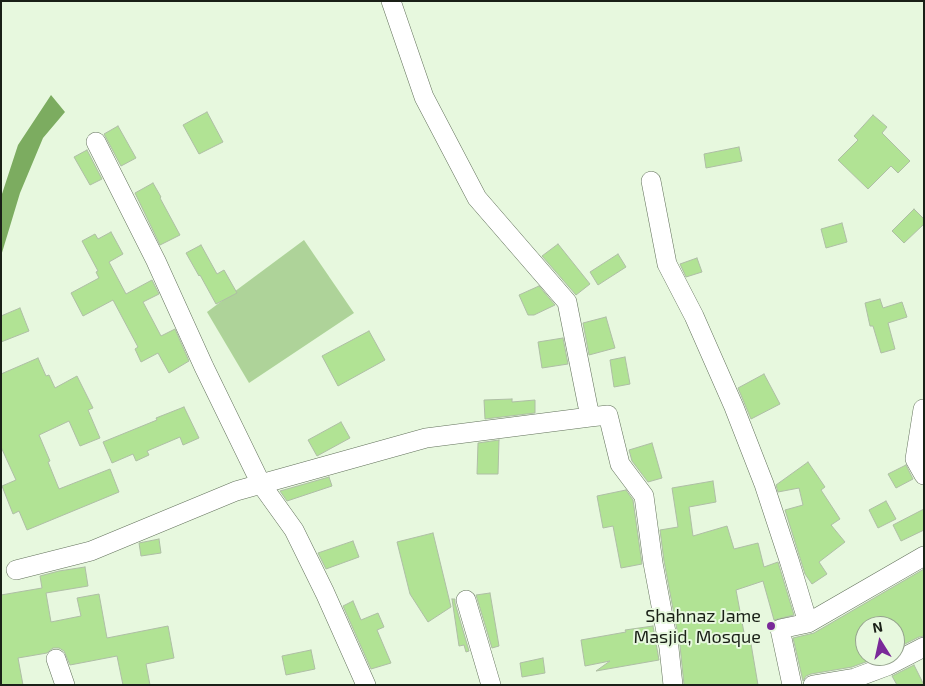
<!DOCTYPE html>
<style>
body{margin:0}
#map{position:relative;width:925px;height:686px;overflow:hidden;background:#e7f8de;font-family:"Exo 2",sans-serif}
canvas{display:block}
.frame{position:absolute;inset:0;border:2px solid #1a2017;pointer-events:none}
.north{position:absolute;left:855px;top:616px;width:50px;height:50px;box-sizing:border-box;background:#e7f8de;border:1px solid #95a28e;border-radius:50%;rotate:350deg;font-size:14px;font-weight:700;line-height:20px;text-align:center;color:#1a2017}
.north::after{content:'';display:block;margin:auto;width:18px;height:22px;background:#7a2999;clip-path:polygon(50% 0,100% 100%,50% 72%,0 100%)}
</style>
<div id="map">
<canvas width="925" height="686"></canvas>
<div class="frame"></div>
<div class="north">N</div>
</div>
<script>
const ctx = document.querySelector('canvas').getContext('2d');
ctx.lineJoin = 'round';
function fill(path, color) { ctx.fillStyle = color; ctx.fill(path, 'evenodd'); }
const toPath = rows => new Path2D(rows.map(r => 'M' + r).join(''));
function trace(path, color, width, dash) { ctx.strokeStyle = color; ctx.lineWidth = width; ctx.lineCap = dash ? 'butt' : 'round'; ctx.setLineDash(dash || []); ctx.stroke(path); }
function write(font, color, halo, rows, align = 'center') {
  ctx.font = font + ' "Exo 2",sans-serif'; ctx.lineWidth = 4; ctx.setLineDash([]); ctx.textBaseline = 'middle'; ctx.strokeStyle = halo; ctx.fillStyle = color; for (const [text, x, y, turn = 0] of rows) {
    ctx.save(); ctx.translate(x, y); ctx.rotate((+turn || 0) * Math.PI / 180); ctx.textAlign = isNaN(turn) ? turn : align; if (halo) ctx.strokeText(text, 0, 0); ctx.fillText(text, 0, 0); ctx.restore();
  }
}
fill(toPath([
 [304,240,354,313,249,383,207,312]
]), '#aed399');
fill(toPath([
 [51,95,65,112,43,138,20,193,1,256,1,197,18,145]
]), '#7cac60');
const building = toPath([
 [207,112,223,142,199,154,183,125,207,112],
 [873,115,887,127,882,133,910,161,898,173,891,166,868,189,838,160,858,140,854,136,873,115],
 [118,126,136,158,121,166,104,134,118,126],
 [739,147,742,161,706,168,704,154,739,147],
 [87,150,102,179,90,185,74,157,87,150],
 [153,183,161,197,160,198,180,235,160,245,135,193,153,183],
 [914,209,924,219,924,224,904,243,892,231,914,209],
 [842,223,847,242,826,248,821,229,842,223],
 [111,232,123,254,109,262,126,294,152,280,159,294,143,302,161,336,175,329,189,361,169,373,158,353,141,362,135,349,138,347,113,300,83,316,71,293,99,278,96,272,98,271,82,241,95,234,98,239,111,232],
 [558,244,590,284,576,295,542,256,558,244],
 [201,245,217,274,224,270,237,293,216,304,200,275,199,276,186,253,201,245],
 [618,254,626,267,598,285,590,272,618,254],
 [697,258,702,272,686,277,680,264,697,258],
 [539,286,555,305,534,315,528,315,519,295,539,286],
 [880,299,883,308,902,302,907,317,888,323,895,349,881,353,873,326,870,326,865,303,880,299],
 [20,308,29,331,1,342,1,316,20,308],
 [606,317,615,348,589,355,583,323,606,317],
 [369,331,385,360,338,386,322,356,369,331],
 [563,338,568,364,542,368,538,342,563,338],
 [625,357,630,384,614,387,610,360,625,357],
 [38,358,46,376,49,375,55,388,77,376,93,408,88,410,100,438,80,446,69,421,39,435,50,461,48,462,59,489,110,469,119,492,27,530,19,511,13,514,2,486,16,480,1,447,1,374,38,358],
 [764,374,780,404,751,419,738,388,764,374],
 [512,399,512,402,535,400,535,413,485,419,484,400,512,399],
 [184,407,199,438,183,445,180,437,147,451,149,455,136,461,133,454,112,463,103,442,157,420,156,418,184,407],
 [341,422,350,438,317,456,308,440,341,422],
 [499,440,498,474,477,474,478,443,499,440],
 [652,443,662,478,648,482,632,461,629,450,652,443],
 [808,462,825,487,821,490,840,519,831,525,845,542,819,562,827,574,812,584,805,574,785,510,803,505,799,488,778,492,776,485,808,462],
 [906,465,913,479,896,488,888,474,906,465],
 [329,477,332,486,287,501,280,491,329,477],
 [713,481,716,502,689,507,693,536,727,526,734,549,758,543,764,567,778,562,794,615,774,620,763,581,736,590,745,638,750,638,758,685,684,685,680,646,664,561,660,530,678,527,672,488,713,481],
 [626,490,633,500,642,564,621,568,613,526,603,528,597,496,626,490],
 [886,501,896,519,878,528,869,510,886,501],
 [924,509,924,530,901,541,893,525,924,509],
 [433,533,451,607,428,622,410,594,397,542,433,533],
 [159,539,161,553,141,556,139,543,159,539],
 [353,541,359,557,326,569,318,553,353,541],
 [85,567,88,586,46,593,51,622,81,616,77,598,99,594,107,638,168,626,174,658,146,664,150,685,123,685,117,656,70,665,64,651,59,648,53,648,47,653,18,658,23,685,1,685,1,595,42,588,40,576,59,571,85,567],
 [924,569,924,636,919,637,895,649,895,626,865,626,865,656,882,656,852,667,811,674,806,676,803,681,793,638,814,633,924,569],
 [490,593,499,646,492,648,476,595,490,593],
 [452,599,455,599,455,603,469,651,466,652,464,645,459,646,452,599],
 [353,601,361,620,378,613,384,627,377,630,391,663,371,669,343,606,353,601],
 [653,626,659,660,596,671,610,661,585,666,581,640,626,632,625,630,653,626],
 [311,650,315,669,286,675,282,656,311,650],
 [543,658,545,673,522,677,520,663,543,658],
 [914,665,924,685,897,685,892,676,914,665]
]);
fill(building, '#b1e394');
trace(building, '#aebea5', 1);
const street = toPath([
 [391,1,424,97,477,198,567,302,590,417,608,415,620,464,644,496,653,563,669,648,673,685],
 [96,142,156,261,204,367,261,484,294,530,325,593,366,685],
 [651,181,667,264,694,316,734,407,764,484,790,563,808,623,780,629,792,685],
 [923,409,915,459,924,475],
 [16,570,91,551,236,491,426,438,590,417],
 [466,600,491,685],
 [808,623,924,556],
 [56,659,65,685],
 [813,685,855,678,887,666,924,647]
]);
trace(street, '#62715b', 20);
trace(street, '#fff', 19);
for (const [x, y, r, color] of [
 [771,626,5,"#7a2999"]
]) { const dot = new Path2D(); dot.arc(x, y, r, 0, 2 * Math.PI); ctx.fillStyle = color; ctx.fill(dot); trace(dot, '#e7f8de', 2); }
write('18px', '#1a2017', '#e7f8de', [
 ["Shahnaz Jame",761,616],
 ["Masjid, Mosque",761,637]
], 'right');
</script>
